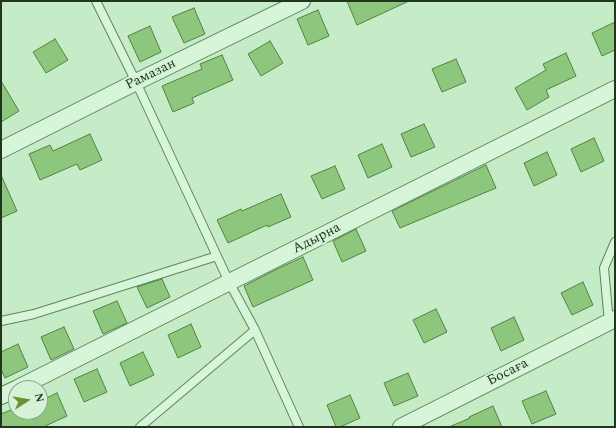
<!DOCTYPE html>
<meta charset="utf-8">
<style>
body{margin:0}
#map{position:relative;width:616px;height:428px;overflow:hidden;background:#c5ebc7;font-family:Spectral,serif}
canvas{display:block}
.frame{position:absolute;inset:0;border:2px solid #22361f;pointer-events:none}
.north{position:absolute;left:8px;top:380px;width:40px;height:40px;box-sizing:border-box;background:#d4f3d6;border:1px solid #8da78d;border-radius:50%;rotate:78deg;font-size:11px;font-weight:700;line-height:16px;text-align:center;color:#22361f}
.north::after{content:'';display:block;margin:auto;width:14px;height:18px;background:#6e9030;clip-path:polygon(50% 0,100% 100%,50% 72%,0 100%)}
</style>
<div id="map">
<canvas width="616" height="428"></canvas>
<div class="frame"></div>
<div class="north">N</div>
</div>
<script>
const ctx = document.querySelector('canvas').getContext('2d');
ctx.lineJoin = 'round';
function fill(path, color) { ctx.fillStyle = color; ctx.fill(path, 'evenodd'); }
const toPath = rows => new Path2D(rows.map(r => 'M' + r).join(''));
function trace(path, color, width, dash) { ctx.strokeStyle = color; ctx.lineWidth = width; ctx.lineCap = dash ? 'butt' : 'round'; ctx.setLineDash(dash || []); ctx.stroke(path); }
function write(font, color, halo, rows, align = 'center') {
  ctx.font = font + ' Spectral,serif'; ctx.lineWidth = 4; ctx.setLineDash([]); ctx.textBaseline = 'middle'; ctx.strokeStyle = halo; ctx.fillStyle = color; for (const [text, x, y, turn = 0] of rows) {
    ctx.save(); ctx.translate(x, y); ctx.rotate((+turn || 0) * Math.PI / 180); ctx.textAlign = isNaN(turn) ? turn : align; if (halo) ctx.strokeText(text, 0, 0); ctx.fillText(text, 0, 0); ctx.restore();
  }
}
const building = toPath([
 [347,1,409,1,357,25,347,1],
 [194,8,205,34,184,43,172,17,194,8],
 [318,10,329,36,308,45,297,19,318,10],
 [615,22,615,50,602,56,592,33,615,22],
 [150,26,161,52,140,62,128,36,150,26],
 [55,39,68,60,46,73,33,52,55,39],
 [270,41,283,63,261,76,248,54,270,41],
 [566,53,576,76,546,90,549,97,527,110,515,88,546,70,543,64,566,53],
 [222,55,233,80,192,98,194,103,173,112,162,86,202,69,200,64,222,55],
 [456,59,466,82,442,92,432,69,456,59],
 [1,81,19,111,1,122,1,81],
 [424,124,435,147,411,157,401,134,424,124],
 [90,134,102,160,80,170,77,164,40,180,29,154,50,145,53,151,90,134],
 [594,138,604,161,581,172,571,149,594,138],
 [382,144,392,167,368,178,358,155,382,144],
 [547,152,557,175,534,186,524,163,547,152],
 [486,165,496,188,400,228,392,211,486,165],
 [335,166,345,189,322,199,311,176,335,166],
 [1,175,17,211,1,218,1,175],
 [281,194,291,217,268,227,267,225,228,243,217,220,241,209,242,211,281,194],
 [356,229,366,251,342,262,333,241,356,229],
 [303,257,313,280,253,307,244,286,277,269,303,257],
 [162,279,170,297,147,308,137,287,162,279],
 [583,282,593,305,572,315,561,293,583,282],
 [117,301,127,323,103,334,93,311,117,301],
 [436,309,447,332,424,343,413,320,436,309],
 [514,317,524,340,501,351,491,328,514,317],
 [191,324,201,347,178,358,168,335,191,324],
 [64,327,74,349,51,360,41,337,64,327],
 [18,344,28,367,5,378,1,369,1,352,18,344],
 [143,352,154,375,130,386,120,363,143,352],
 [97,369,107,392,84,402,74,379,97,369],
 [408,373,418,396,394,406,384,383,408,373],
 [546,391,556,414,532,424,522,401,546,391],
 [57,393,67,416,43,427,1,427,1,414,16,408,16,412,40,412,40,401,57,393],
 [350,395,360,418,340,427,336,427,327,405,350,395],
 [493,406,502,427,449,427,470,418,469,417,493,406]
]);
fill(building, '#8dc77d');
trace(building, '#538243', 1);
const lane = toPath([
 [96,1,136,82,229,282,255,330,299,427],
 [1,321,34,314,217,256],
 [610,321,608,312,604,268,615,242],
 [140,427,255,330]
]);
const street = toPath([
 [1,150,136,82,302,1],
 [18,388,615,89],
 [1,396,16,389],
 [401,427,615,319]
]);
trace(lane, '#60855c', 10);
trace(street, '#60855c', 18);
trace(lane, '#d7f6d9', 8);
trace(street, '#d7f6d9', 16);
write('14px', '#22361f', '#d4f3d6', [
 ["Рамазан",151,75,-26],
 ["Адырна",317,239,-27],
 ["Босаға",508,373,-27]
]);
</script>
